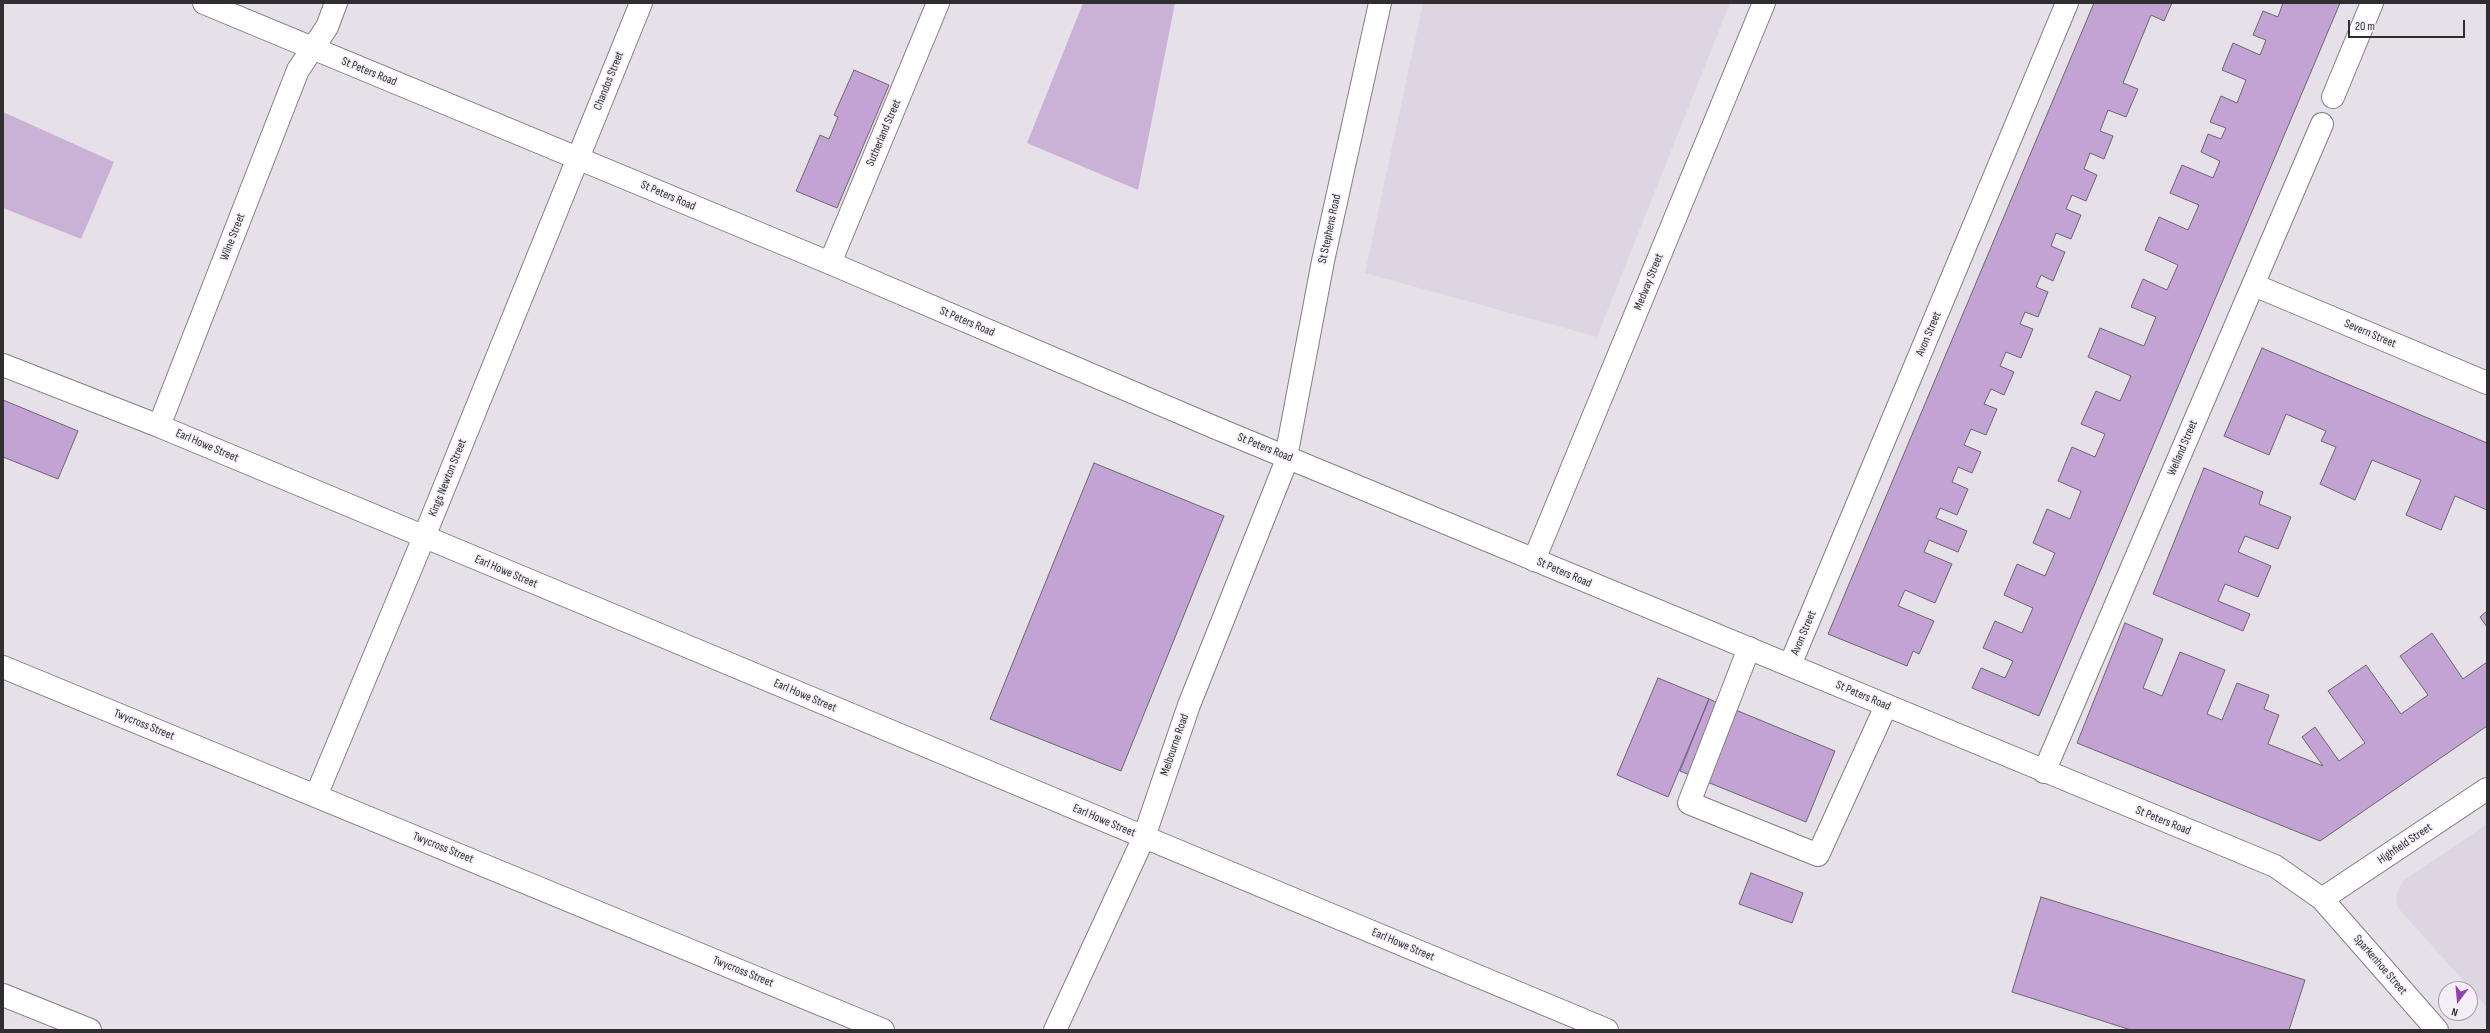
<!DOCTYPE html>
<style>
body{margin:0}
#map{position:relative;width:2490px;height:1033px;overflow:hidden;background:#e6e1e9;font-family:"Sofia Sans Condensed",sans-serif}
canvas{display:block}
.frame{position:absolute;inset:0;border:4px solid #302e31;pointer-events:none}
.north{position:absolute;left:2438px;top:981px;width:40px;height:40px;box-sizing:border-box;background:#f4eef7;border:1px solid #a6a1a8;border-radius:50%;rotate:196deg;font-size:11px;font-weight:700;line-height:16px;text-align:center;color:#302e31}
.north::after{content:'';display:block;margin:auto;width:14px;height:18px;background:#9240af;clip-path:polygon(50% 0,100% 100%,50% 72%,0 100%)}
.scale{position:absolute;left:2348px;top:20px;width:117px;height:18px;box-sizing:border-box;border:2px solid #302e31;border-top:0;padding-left:5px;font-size:12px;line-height:14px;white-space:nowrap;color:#302e31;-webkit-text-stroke:3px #f4eef7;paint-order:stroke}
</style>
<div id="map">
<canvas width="2490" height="1033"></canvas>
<div class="frame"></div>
<div class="north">N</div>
<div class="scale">20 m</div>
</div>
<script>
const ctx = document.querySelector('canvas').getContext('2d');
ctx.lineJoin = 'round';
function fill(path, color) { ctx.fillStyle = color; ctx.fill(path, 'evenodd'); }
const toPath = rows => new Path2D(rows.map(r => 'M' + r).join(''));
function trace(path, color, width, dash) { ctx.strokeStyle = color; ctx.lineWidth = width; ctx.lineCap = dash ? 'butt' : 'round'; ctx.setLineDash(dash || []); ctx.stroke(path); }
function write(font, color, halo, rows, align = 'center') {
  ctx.font = font + ' "Sofia Sans Condensed",sans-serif'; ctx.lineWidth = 3; ctx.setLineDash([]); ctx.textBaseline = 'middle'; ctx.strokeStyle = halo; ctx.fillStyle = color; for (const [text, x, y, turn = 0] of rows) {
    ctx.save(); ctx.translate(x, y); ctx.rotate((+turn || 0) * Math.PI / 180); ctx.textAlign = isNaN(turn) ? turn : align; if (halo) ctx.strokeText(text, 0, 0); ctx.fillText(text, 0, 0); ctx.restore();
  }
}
fill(toPath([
 [1423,3,1730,3,1597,337,1365,273],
 [2487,824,2487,1007,2398,908,2396,902,2397,891,2403,881]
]), '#ded5e3');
fill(toPath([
 [1083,3,1175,3,1138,190,1027,143],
 [3,112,114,162,81,239,3,208]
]), '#c9b2d5');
const building = toPath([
 [2094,3,2172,3,2164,21,2151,15,2123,83,2138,89,2126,117,2108,110,2100,131,2113,136,2104,159,2090,153,2084,169,2097,175,2086,201,2072,195,2066,209,2081,215,2071,239,2056,233,2051,246,2065,252,2053,281,2041,275,2036,287,2048,292,2038,317,2025,312,2020,324,2033,329,2021,358,2006,352,2000,366,2014,372,2004,395,1991,389,1984,404,1997,409,1986,435,1971,429,1964,445,1981,452,1972,473,1958,467,1952,482,1968,489,1957,515,1940,508,1936,518,1967,531,1958,552,1929,540,1924,552,1952,564,1935,603,1905,590,1898,606,1934,621,1919,654,1913,651,1907,666,1828,634,2094,3],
 [2283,3,2340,3,2039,716,1972,688,1981,668,2005,678,2013,661,1983,648,1995,621,2022,633,2033,608,2004,595,2017,564,2045,576,2055,553,2033,543,2047,509,2070,519,2081,491,2058,481,2072,447,2095,457,2105,434,2081,424,2096,391,2120,401,2131,376,2088,357,2100,328,2144,346,2156,317,2131,307,2143,279,2167,290,2178,265,2145,250,2159,217,2188,230,2199,205,2170,193,2182,165,2213,178,2220,161,2201,152,2208,134,2221,139,2226,128,2210,122,2221,96,2237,103,2246,80,2222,70,2233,43,2260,55,2266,40,2253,35,2263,11,2278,17,2283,3],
 [854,70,889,85,837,208,796,191,820,135,829,139,838,117,834,115,854,70],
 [2262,348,2487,443,2487,510,2455,496,2441,530,2406,515,2421,480,2372,460,2355,500,2320,484,2336,447,2321,441,2326,431,2286,414,2269,455,2224,436,2262,348],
 [3,400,78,431,58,479,3,457,3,400],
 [1094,463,1224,516,1121,771,990,719,1094,463],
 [2204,468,2263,492,2259,504,2291,517,2278,549,2245,536,2238,552,2271,566,2258,597,2225,584,2218,601,2250,614,2243,631,2153,594,2204,468],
 [2487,611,2487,627,2480,617,2487,611],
 [2125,623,2163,639,2143,688,2162,696,2180,652,2225,670,2207,714,2222,720,2237,683,2269,695,2264,709,2279,715,2268,744,2323,766,2302,737,2315,727,2339,761,2365,743,2328,691,2366,665,2401,714,2428,695,2400,656,2432,633,2463,679,2487,662,2487,726,2320,841,2077,743,2125,623],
 [1658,678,1709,699,1668,797,1617,775,1658,678],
 [1709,699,1835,751,1806,822,1680,771,1709,699],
 [1751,873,1803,893,1792,923,1739,904,1751,873],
 [2041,897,2305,980,2289,1030,2131,1030,2012,992,2041,897]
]);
fill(building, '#c3a2d4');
trace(building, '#6b666e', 1);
const service = toPath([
 [1749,648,1689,803,1818,855,1886,706]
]);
const minor = toPath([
 [2333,97,2372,3],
 [830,263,938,3],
 [2254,285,2487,383],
 [3,365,159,426,1607,1030],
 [159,426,298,70,327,27,336,3],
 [1286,457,1323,261,1380,3],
 [1534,560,1764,3],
 [1790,665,2067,3],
 [3,667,883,1030],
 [2044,772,2322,124],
 [316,796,424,537,641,3],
 [2322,899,2487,789],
 [3,995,90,1030],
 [1055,1030,1144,837,1189,705,1288,457]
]);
const tertiary = toPath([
 [204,3,830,263,1216,428,2275,866,2322,899,2437,1030]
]);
trace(service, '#837e85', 24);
trace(minor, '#837e85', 24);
trace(tertiary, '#837e85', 24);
trace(service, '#fff', 22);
trace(minor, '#fff', 22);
trace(tertiary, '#fff', 22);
write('12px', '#302e31', '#f4eef7', [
 ["St Peters Road",369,72,22],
 ["Chandos Street",609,81,-68],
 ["Sutherland Street",884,133,-67],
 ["St Peters Road",668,196,23],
 ["St Stephens Road",1330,229,-78],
 ["Wilne Street",233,237,-69],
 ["Medway Street",1649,282,-68],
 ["St Peters Road",967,322,23],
 ["Avon Street",1929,334,-67],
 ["Severn Street",2370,334,23],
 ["Earl Howe Street",207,446,23],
 ["St Peters Road",1265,448,22],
 ["Welland Street",2183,448,-67],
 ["Kings Newton Street",448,478,-68],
 ["Earl Howe Street",506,572,23],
 ["St Peters Road",1564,573,23],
 ["Avon Street",1804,633,-67],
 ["Earl Howe Street",805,696,23],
 ["St Peters Road",1863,696,23],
 ["Twycross Street",144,725,22],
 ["Melbourne Road",1175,745,-71],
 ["Earl Howe Street",1104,821,23],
 ["St Peters Road",2163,821,22],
 ["Highfield Street",2405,844,-34],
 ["Twycross Street",443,848,22],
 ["Earl Howe Street",1403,945,23],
 ["Sparkenhoe Street",2380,965,49],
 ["Twycross Street",743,972,22]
]);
</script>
